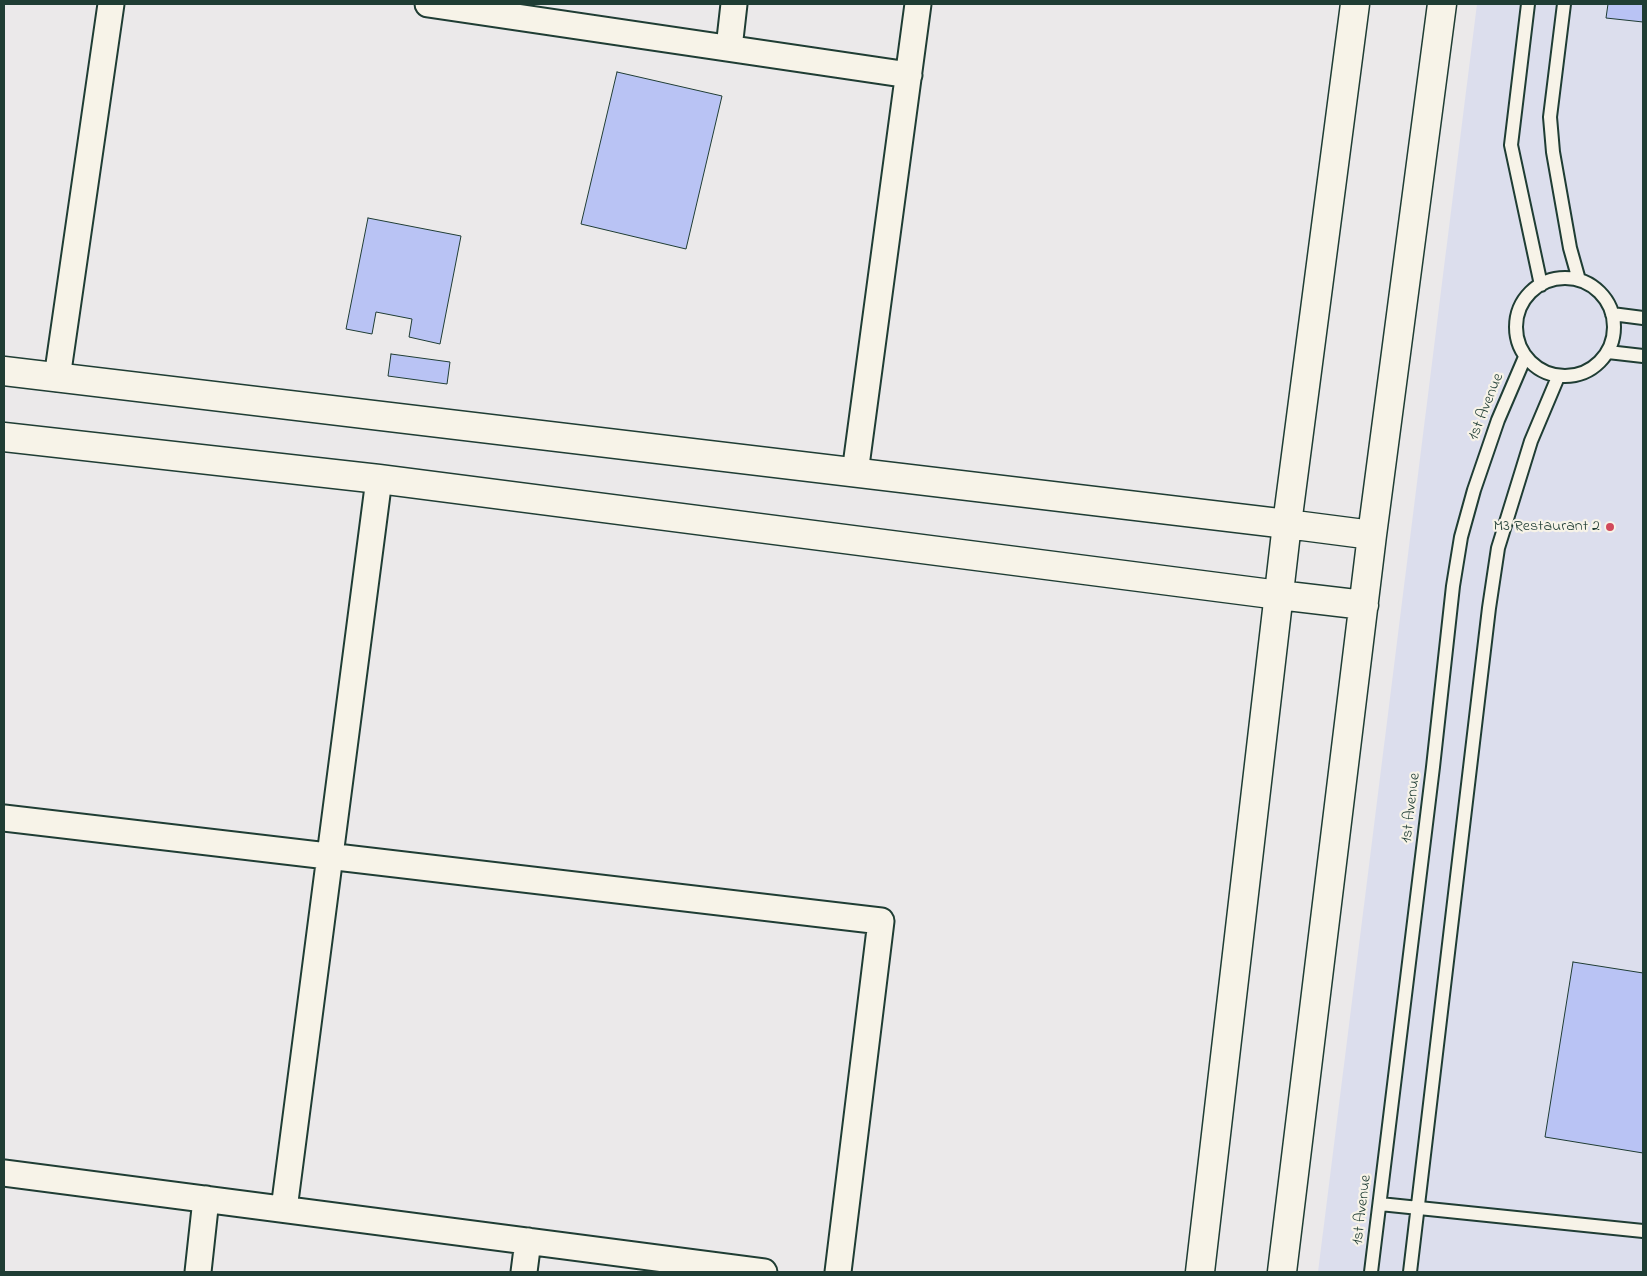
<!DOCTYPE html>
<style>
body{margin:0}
#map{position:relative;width:1647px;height:1276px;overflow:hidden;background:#ebe9ea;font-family:"Indie Flower",sans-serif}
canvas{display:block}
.frame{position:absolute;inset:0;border:5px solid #1f3d34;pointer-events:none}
</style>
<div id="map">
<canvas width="1647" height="1276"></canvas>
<div class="frame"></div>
</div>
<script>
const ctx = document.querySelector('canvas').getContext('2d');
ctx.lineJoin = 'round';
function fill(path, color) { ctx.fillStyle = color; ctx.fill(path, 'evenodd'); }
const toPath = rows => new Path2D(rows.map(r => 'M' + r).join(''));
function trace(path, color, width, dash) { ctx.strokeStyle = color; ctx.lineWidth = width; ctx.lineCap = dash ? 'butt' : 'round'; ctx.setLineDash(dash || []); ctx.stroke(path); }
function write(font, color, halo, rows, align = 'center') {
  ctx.font = font + ' "Indie Flower",sans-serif'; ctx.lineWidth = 4.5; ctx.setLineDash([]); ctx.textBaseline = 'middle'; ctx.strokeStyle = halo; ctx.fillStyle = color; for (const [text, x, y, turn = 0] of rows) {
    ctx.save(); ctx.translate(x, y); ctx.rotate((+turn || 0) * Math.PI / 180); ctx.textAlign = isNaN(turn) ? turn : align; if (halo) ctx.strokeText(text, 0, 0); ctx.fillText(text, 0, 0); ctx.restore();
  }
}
fill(toPath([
 [1477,4,1643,4,1643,1272,1318,1272]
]), '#dcdeed');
const building = toPath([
 [1608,4,1643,4,1643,22,1606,18,1608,4],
 [617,72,722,96,686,249,581,224,617,72],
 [368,218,461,236,440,344,409,337,412,319,376,312,372,334,346,329,368,218],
 [391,354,450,362,447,384,388,376,391,354],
 [1573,962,1643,973,1643,1153,1545,1137,1573,962]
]);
fill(building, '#b9c3f4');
trace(building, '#1f3d34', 1);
const service = toPath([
 [1528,4,1511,145,1541,285],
 [1564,4,1550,117,1553,152,1570,248,1579,280],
 '1516 327a49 49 0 1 1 98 0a49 49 0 1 1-98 0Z',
 [1612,314,1643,318],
 [1608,352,1643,356],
 [1380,1204,1643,1231],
 [1371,1272,1433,767,1453,586,1461,537,1474,490,1498,420,1525,357],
 [1410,1272,1489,608,1498,548,1531,441,1558,377]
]);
const minor = toPath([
 [428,4,909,75],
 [729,48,734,4],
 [57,378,111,4],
 [855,473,918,4],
 [4,818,881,921,838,1272],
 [4,1173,764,1272],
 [284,1209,379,479],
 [198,1272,206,1199],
 [524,1272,528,1241]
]);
const tertiary = toPath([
 [4,371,1287,524],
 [4,437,379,479,1279,595]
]);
const secondary = toPath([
 [1287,524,1372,535],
 [1279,595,1364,605],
 [1200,1272,1287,524,1355,4],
 [1282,1272,1372,535,1442,4]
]);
trace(service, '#1f3d34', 16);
trace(minor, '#1f3d34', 29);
trace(tertiary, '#1f3d34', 31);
trace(secondary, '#1f3d34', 31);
trace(service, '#f7f3e8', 12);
trace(minor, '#f7f3e8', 25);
trace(tertiary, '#f7f3e8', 28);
trace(secondary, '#f7f3e8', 28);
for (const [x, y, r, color] of [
 [1610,527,5,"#d1495b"]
]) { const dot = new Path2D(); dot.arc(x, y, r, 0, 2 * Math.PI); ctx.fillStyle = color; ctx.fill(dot); trace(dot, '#f7f3e8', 2); }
write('16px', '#1f3d34', '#f7f3e8', [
 ["1st Avenue",1487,407,-68],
 ["1st Avenue",1412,808,-83],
 ["1st Avenue",1363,1210,-83]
]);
write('16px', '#1f3d34', '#f7f3e8', [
 ["M3 Restaurant 2",1600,527]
], 'right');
</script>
